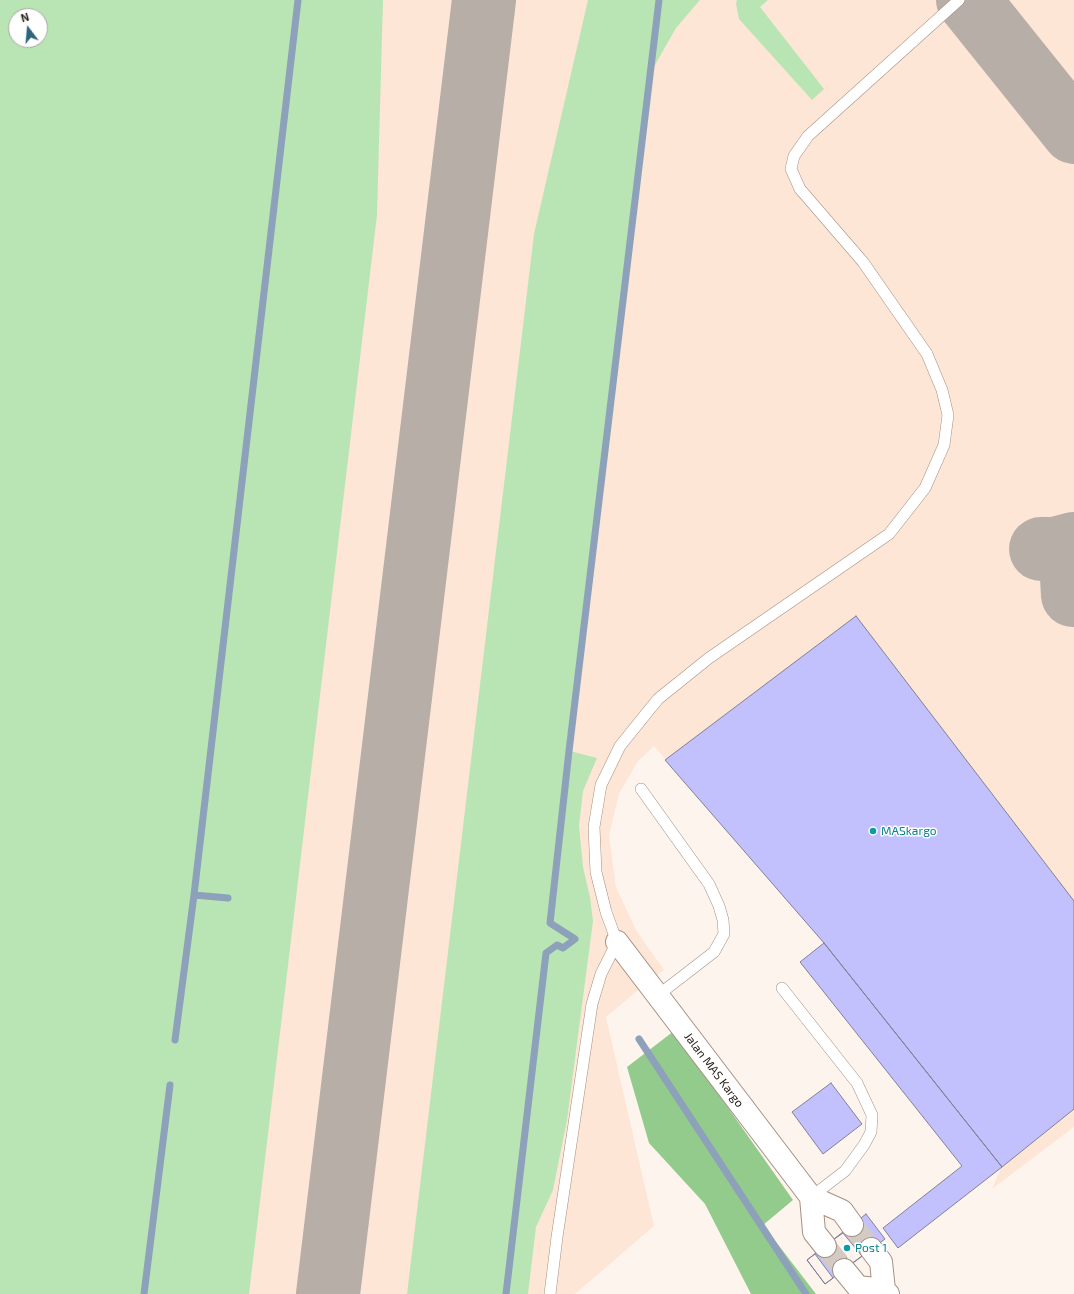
<!DOCTYPE html>
<style>
body{margin:0}
#map{position:relative;width:1074px;height:1294px;overflow:hidden;background:#fdf4ee;font-family:"Exo 2",sans-serif}
canvas{display:block}
.north{position:absolute;left:8px;top:8px;width:40px;height:40px;box-sizing:border-box;background:#fff;border:1px solid #aaa7a4;border-radius:50%;rotate:344deg;font-size:11px;font-weight:700;line-height:16px;text-align:center;color:#2a221c}
.north::after{content:'';display:block;margin:auto;width:14px;height:18px;background:#2d657f;clip-path:polygon(50% 0,100% 100%,50% 72%,0 100%)}
</style>
<div id="map">
<canvas width="1074" height="1294"></canvas>
<div class="north">N</div>
</div>
<script>
const ctx = document.querySelector('canvas').getContext('2d');
ctx.lineJoin = 'round';
function fill(path, color) { ctx.fillStyle = color; ctx.fill(path, 'evenodd'); }
const toPath = rows => new Path2D(rows.map(r => 'M' + r).join(''));
function trace(path, color, width, dash) { ctx.strokeStyle = color; ctx.lineWidth = width; ctx.lineCap = dash ? 'butt' : 'round'; ctx.setLineDash(dash || []); ctx.stroke(path); }
function write(font, color, halo, rows, align = 'center') {
  ctx.font = font + ' "Exo 2",sans-serif'; ctx.lineWidth = 3; ctx.setLineDash([]); ctx.textBaseline = 'middle'; ctx.strokeStyle = halo; ctx.fillStyle = color; for (const [text, x, y, turn = 0] of rows) {
    ctx.save(); ctx.translate(x, y); ctx.rotate((+turn || 0) * Math.PI / 180); ctx.textAlign = isNaN(turn) ? turn : align; if (halo) ctx.strokeText(text, 0, 0); ctx.fillText(text, 0, 0); ctx.restore();
  }
}
fill(toPath([
 [0,0,1074,0,1074,1127,992,1189,1002,1166,824,943,654,746,638,761,619,794,609,835,616,887,636,930,664,970,648,982,606,1017,654,1226,575,1294,0,1294],
 [16,16,40,16,40,40,16,40]
]), '#fee6d6');
fill(toPath([
 [0,0,383,0,377,215,249,1294,0,1294],
 [16,16,40,16,40,40,16,40],
 [588,0,700,0,676,28,651,72,570,751,597,758,583,791,579,826,583,867,590,897,593,921,567,1120,553,1190,536,1227,528,1294,407,1294,534,234],
 [737,0,768,0,760,7,824,89,812,100,739,19,736,4]
]), '#b9e5b4');
fill(toPath([
 [674,1031,793,1200,763,1225,816,1294,751,1294,705,1204,649,1143,627,1067]
]), '#92cb8c');
trace(toPath([
 [194,895,228,898],
 [639,1039,806,1294],
 [175,1040,194,895,298,0],
 [144,1294,170,1085],
 [506,1294,546,953,557,945,563,948,575,939,550,923,569,751,659,0]
]), '#8da1ba', 7);
trace(toPath([
 [968,0,1074,132],
 [1041,549,1055,549,1074,544],
 [1073,595,1072,578,1074,565],
 [328,1294,484,0]
]), '#b7aea8', 64);
const building = toPath([
 [856,616,1074,901,1074,1109,1002,1167,824,943,665,760,856,616],
 [824,943,1002,1167,898,1248,883,1228,962,1166,800,962,824,943],
 [831,1083,862,1124,823,1154,792,1112,831,1083],
 [866,1214,885,1239,825,1284,807,1260,866,1214],
 [843,1233,862,1256,851,1264,833,1240,843,1233],
 [815,1254,833,1278,825,1284,807,1260,815,1254]
]);
fill(building, '#c2c1fe');
trace(building, '#808095', 1);
trace(toPath([
 [852,1225,871,1249],
 [825,1246,844,1270]
]), '#d3cac4', 22, [22, 11]);
const service = toPath([
 [641,789,709,884,719,906,723,920,724,934,714,952,657,996],
 [782,988,857,1083,872,1115,871,1132,864,1145,845,1171,811,1197],
 [550,1294,557,1237,592,1004,601,974,617,942,606,912,596,872,594,827,601,785,620,746,658,699,709,658,889,534,925,488,944,445,948,415,942,390,927,354,863,262,800,189,791,169,794,156,808,136,959,0]
]);
const minor = toPath([
 [617,942,811,1197,842,1211,852,1225],
 [811,1197,814,1232,825,1246],
 [871,1249,881,1262,884,1290,888,1294],
 [844,1270,858,1287,884,1290]
]);
trace(service, '#a59082', 12);
trace(minor, '#a59082', 24);
trace(service, '#fff', 11);
trace(minor, '#fff', 22);
for (const [x, y, r, color] of [
 [873,831,4,"#0f9aa8"],
 [847,1248,4,"#0f9aa8"]
]) { const dot = new Path2D(); dot.arc(x, y, r, 0, 2 * Math.PI); ctx.fillStyle = color; ctx.fill(dot); trace(dot, '#fff', 1.5); }
write('12px', '#0d838f', '#fff', [
 ["MASkargo",881,831],
 ["Post 1",855,1248]
], 'left');
write('12px', '#2a221c', '#fff', [
 ["Jalan MAS Kargo",714,1070,53]
]);
</script>
